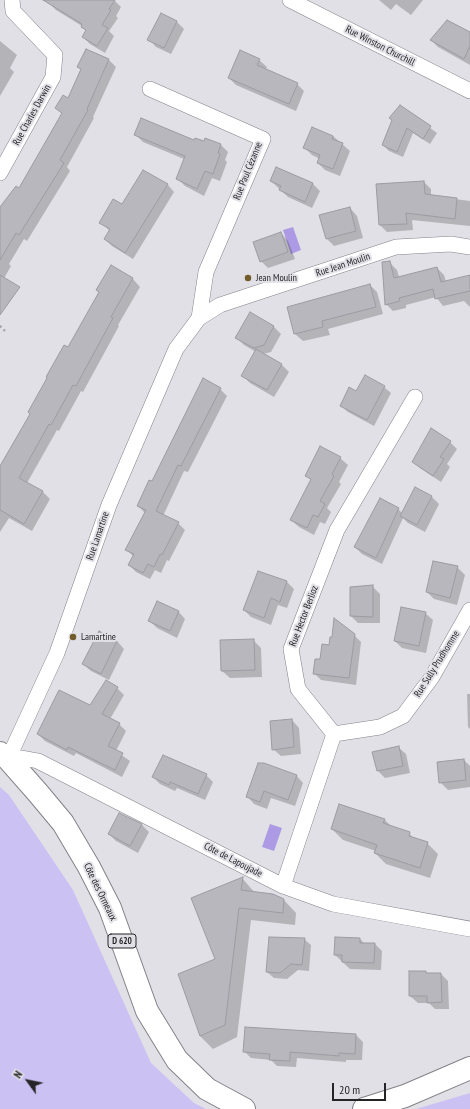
<!DOCTYPE html>
<meta charset="utf-8">
<style>
body{margin:0}
#map{position:relative;width:470px;height:1109px;overflow:hidden;background:#e1e0e7;font-family:"PT Sans Narrow",sans-serif}
canvas{display:block}
.north{position:absolute;left:8px;top:1061px;width:40px;height:40px;-webkit-text-stroke:3px #e1e0e7;paint-order:stroke;rotate:303deg;font-size:11px;font-weight:700;line-height:16px;text-align:center;color:#252527}
.north::after{content:'';display:block;margin:auto;width:14px;height:18px;background:#252527;clip-path:polygon(50% 0,100% 100%,50% 72%,0 100%)}
.scale{position:absolute;left:332px;top:1083px;width:54px;height:18px;box-sizing:border-box;border:2px solid #252527;border-top:0;padding-left:5px;font-size:12px;line-height:14px;white-space:nowrap;color:#252527;-webkit-text-stroke:3px #e1e0e7;paint-order:stroke}
</style>
<div id="map">
<canvas width="470" height="1109"></canvas>
<div class="north">N</div>
<div class="scale">20 m</div>
</div>
<script>
const ctx = document.querySelector('canvas').getContext('2d');
ctx.lineJoin = 'round';
function fill(path, color) { ctx.fillStyle = color; ctx.fill(path, 'evenodd'); }
const toPath = rows => new Path2D(rows.map(r => 'M' + r).join(''));
function trace(path, color, width, dash) { ctx.strokeStyle = color; ctx.lineWidth = width; ctx.lineCap = dash ? 'butt' : 'round'; ctx.setLineDash(dash || []); ctx.stroke(path); }
function write(font, color, halo, rows, align = 'center') {
  ctx.font = font + ' "PT Sans Narrow",sans-serif'; ctx.lineWidth = 4; ctx.setLineDash([]); ctx.textBaseline = 'middle'; ctx.strokeStyle = halo; ctx.fillStyle = color; for (const [text, x, y, turn = 0] of rows) {
    ctx.save(); ctx.translate(x, y); ctx.rotate((+turn || 0) * Math.PI / 180); ctx.textAlign = isNaN(turn) ? turn : align; if (halo) ctx.strokeText(text, 0, 0); ctx.fillText(text, 0, 0); ctx.restore();
  }
}
fill(toPath([
 [0,787,9,795,73,890,151,1063,194,1103,206,1109,0,1109],
 [470,1093,470,1109,416,1109]
]), '#ccc1f3');
fill(toPath([
 [293,227,301,250,291,254,283,230],
 [270,824,282,828,274,851,262,847]
]), '#ac9be4');
fill(toPath([
 [46,0,114,0,121,7,116,16,118,18,109,31,114,36,105,53,90,44,83,37,86,31,82,26,56,10],
 [379,0,423,0,411,15,396,4,391,10],
 [161,14,177,22,184,29,171,54,156,47,149,39],
 [470,33,470,65,438,47,431,40],
 [0,41,17,55,10,68,14,72,0,96],
 [86,50,109,60,116,67,93,117,94,118,67,167,70,171,27,241,24,239,9,264,11,266,3,280,0,278,0,207,19,189,62,114,56,108,69,99,82,70,79,67],
 [259,60,267,67,265,70,297,84,304,91,296,111,236,85,229,78],
 [400,106,437,133,430,144,413,133,403,157,389,151,383,145],
 [136,135,221,145,228,152,225,160,227,162,220,181,212,178,204,196,185,186,177,178,184,159,143,142],
 [333,136,350,151,340,176,325,170,318,163,320,159,312,155,305,148],
 [277,168,313,184,320,191,312,208,288,197,271,181],
 [143,171,168,185,174,192,133,259,112,246,105,239,110,231,101,223,123,206],
 [424,182,431,189,431,196,470,201,470,226,412,220,413,230,387,232,380,225,377,185],
 [350,208,357,216,363,238,334,246,326,238],
 [281,233,288,241,295,259,268,268,261,261],
 [389,262,397,270,399,277,437,268,444,275,446,282,470,276,470,307,464,301,443,306,436,297,406,305,406,308,393,311,386,304],
 [112,267,133,279,140,287,118,325,119,326,83,392,81,391,59,431,57,430,27,483,43,492,50,499,32,531,9,518,0,532,0,475,68,348,100,292],
 [370,285,377,292,383,314,328,329,330,335,303,341,295,334],
 [250,313,274,327,281,334,271,352,263,354,282,365,289,372,274,397,250,383,243,376,256,352,244,345,237,338],
 [384,387,391,393,374,426,348,412,341,406,357,392],
 [220,389,227,396,188,472,184,471,163,516,178,523,185,530,169,561,167,560,161,573,155,570,150,579,136,572,129,565,134,557,127,550,145,513,138,506,152,482],
 [431,430,450,442,457,449,447,464,450,467,441,482,420,468,413,461],
 [340,458,348,465,339,482,341,484,327,508,331,512,325,524,320,522,314,535,299,527,291,520,311,480,306,475],
 [416,488,432,497,439,504,425,532,408,523,403,518,382,564,362,554,355,547,398,509,402,513],
 [457,567,465,575,457,605,434,599,427,592],
 [287,582,294,589,287,608,278,605,271,625,251,617,244,610],
 [372,586,380,594,380,623,358,623,351,616],
 [178,611,185,619,177,638,157,628,150,621],
 [425,613,433,620,426,653,402,648,395,641],
 [354,635,361,642,356,685,321,680,314,673,330,646],
 [253,640,261,648,262,677,230,678,222,671],
 [117,641,124,649,109,680,91,671,83,664],
 [117,688,124,695,110,719,119,724,126,731,116,751,130,761,122,777,76,753,74,756,45,741,38,734,91,707],
 [467,694,470,694,470,729,468,727],
 [292,720,299,728,301,754,281,756,273,749],
 [398,747,406,754,410,773,385,778,378,771,373,753],
 [464,760,470,766,470,787,448,790,440,782],
 [206,775,213,782,205,800,177,788,175,791,160,784,153,777],
 [296,775,303,783,295,806,271,798,267,809,254,804,247,796],
 [120,814,142,825,149,832,138,853,116,841,109,834],
 [384,819,392,827,409,833,414,839,427,843,438,854,430,878,386,864,375,853,376,851,343,840,332,829],
 [242,878,255,893,284,900,296,913,295,925,251,920,237,1037,213,1049,200,1036,179,974,217,959],
 [304,939,311,945,309,971,298,970,287,979,274,978,267,972],
 [360,939,365,944,375,944,382,951,381,970,350,969,335,955],
 [426,972,429,974,441,974,448,981,449,1009,435,1009,429,1003,418,1003,410,996],
 [356,1035,363,1042,362,1060,346,1060,346,1062,297,1058,296,1067,277,1066,271,1060,251,1058,244,1051]
]), '#0003');
const building = toPath([
 [43,0,115,0,109,9,111,10,102,25,108,28,97,46,82,37,86,30,81,27,82,24,43,0],
 [161,13,177,21,164,48,147,40,161,13],
 [447,20,470,32,470,46,464,59,430,40,447,20],
 [86,49,109,59,87,109,88,110,60,160,64,163,19,235,16,233,0,260,0,207,16,186,19,188,62,113,55,108,63,95,68,98,81,69,77,67,86,49],
 [240,50,260,59,257,65,298,83,289,104,228,78,240,50],
 [400,105,431,126,423,139,407,128,397,152,382,145,392,120,389,118,400,105],
 [141,118,194,140,195,138,204,141,205,138,221,144,218,153,220,154,213,174,205,171,197,189,176,179,185,156,134,135,141,118],
 [312,127,333,136,332,139,343,143,333,169,317,163,320,155,303,148,312,127],
 [276,167,313,183,305,202,279,190,281,186,270,181,276,167],
 [143,170,168,184,125,253,104,239,110,229,99,223,113,199,122,204,143,170],
 [424,181,425,194,457,198,455,219,406,213,407,224,379,225,376,184,424,181],
 [350,207,356,231,326,239,319,215,350,207],
 [281,232,288,252,260,262,253,242,281,232],
 [390,261,394,278,437,267,441,282,470,275,470,291,435,299,433,289,399,298,400,301,385,305,382,262,390,261],
 [111,265,133,278,111,317,113,318,76,386,73,385,51,425,49,424,19,478,43,491,24,524,0,510,0,466,30,414,28,412,47,378,46,377,64,345,68,347,99,292,96,290,111,265],
 [0,275,20,287,0,315,0,275],
 [370,284,376,307,322,321,323,327,294,334,287,307,370,284],
 [250,312,274,326,264,345,254,348,235,338,250,312],
 [256,349,282,364,267,390,241,376,256,349],
 [365,375,385,386,367,420,340,406,349,387,356,391,365,375],
 [203,378,221,388,181,466,178,465,156,511,179,522,162,555,160,554,154,567,148,564,143,573,128,565,134,554,125,550,146,510,137,506,149,480,152,481,203,378],
 [431,428,451,441,440,457,444,459,433,476,412,462,431,428],
 [320,446,341,457,332,474,334,476,320,501,325,504,318,517,313,515,307,528,290,520,311,479,305,476,320,446],
 [415,487,432,496,417,525,400,516,415,487],
 [380,498,399,508,376,558,354,547,380,498],
 [433,561,458,566,450,598,426,592,433,561],
 [258,571,287,581,280,602,271,598,264,618,243,610,258,571],
 [373,585,373,617,350,616,350,587,373,585],
 [157,601,179,611,170,631,148,621,157,601],
 [401,607,426,612,419,646,394,641,401,607],
 [334,618,355,634,349,678,313,674,315,659,320,659,322,644,329,645,330,637,332,637,334,618],
 [99,631,117,641,101,674,82,664,99,631],
 [254,639,255,670,221,671,220,640,254,639],
 [106,680,118,687,102,714,120,723,108,746,123,753,115,770,68,747,67,750,37,734,59,690,90,705,106,680],
 [292,719,294,747,272,750,270,721,292,719],
 [399,746,403,766,377,771,372,752,399,746],
 [163,755,207,774,198,794,170,782,169,785,152,777,163,755],
 [464,759,466,780,439,783,437,762,464,759],
 [258,763,264,763,297,775,288,800,264,791,260,802,246,797,258,763],
 [339,804,385,819,383,823,410,832,409,836,428,842,420,868,374,853,377,845,331,829,339,804],
 [119,813,142,824,130,846,108,834,119,813],
 [243,877,241,890,273,894,284,899,283,913,239,908,225,1025,200,1036,178,974,215,959,191,898,243,877],
 [269,937,305,938,302,965,291,964,280,973,266,972,269,937],
 [335,937,360,938,360,943,375,943,374,963,342,962,342,955,334,955,335,937],
 [409,971,426,971,426,973,441,973,442,1002,427,1003,427,996,409,996,409,971],
 [245,1027,356,1034,355,1054,339,1053,339,1056,290,1052,290,1061,269,1060,270,1054,243,1052,245,1027]
]);
fill(building, '#b8b7bd');
trace(building, '#9c9ba2', 1);
const street = toPath([
 [290,0,470,91],
 [150,89,263,139,206,272,199,318],
 [0,173,53,77,55,55,13,11,12,0],
 [334,734,380,727,403,716,432,677,470,610],
 [8,759,57,653,109,505,176,349,199,318,220,305,396,247,451,244,470,247],
 [8,759,22,758,38,761,283,886,333,904,470,929],
 [283,886,334,734,298,689,291,649,337,530,415,397]
]);
const primary = toPath([
 [0,753,8,759,38,793,63,823,89,867,110,908,147,1011,177,1060,207,1089,244,1109],
 [364,1109,405,1096,470,1068]
]);
trace(street, '#838288', 16);
trace(primary, '#838288', 24);
trace(toPath([
 [0,326,7,333]
]), '#a3a2a7', 2.5, [2, 3]);
trace(street, '#fff', 15);
trace(primary, '#fff', 22);
for (const [x, y, r, color] of [
 [248,278,4,"#735c2c"],
 [73,637,4,"#735c2c"]
]) { const dot = new Path2D(); dot.arc(x, y, r, 0, 2 * Math.PI); ctx.fillStyle = color; ctx.fill(dot); trace(dot, '#e1e0e7', 1.5); }
for (const [x, y, w] of [
 [122,941,28]
]) { const box = new Path2D(); box.roundRect(x - w / 2, y - 7, w, 14, 3); ctx.fillStyle = '#e1e0e7'; ctx.fill(box); trace(box, '#252527', 1); }
write('bold 9px', '#252527', null, [
 ["D 620",122,941]
]);
write('10px', '#252527', '#e1e0e7', [
 ["Rue Winston Churchill",380,46,27],
 ["Rue Charles Darwin",32,115,-61],
 ["Rue Paul Cézanne",248,171,-68],
 ["Rue Jean Moulin",343,265,-18],
 ["Rue Lamartine",98,536,-71],
 ["Rue Hector Berlioz",304,616,-69],
 ["Rue Sully Prudhomme",437,664,-58],
 ["Côte de Lapoujade",233,860,27],
 ["Côte des Ormeaux",100,892,64]
]);
write('10px', '#252527', '#e1e0e7', [
 ["Jean Moulin",256,278],
 ["Lamartine",81,637]
], 'left');
</script>
